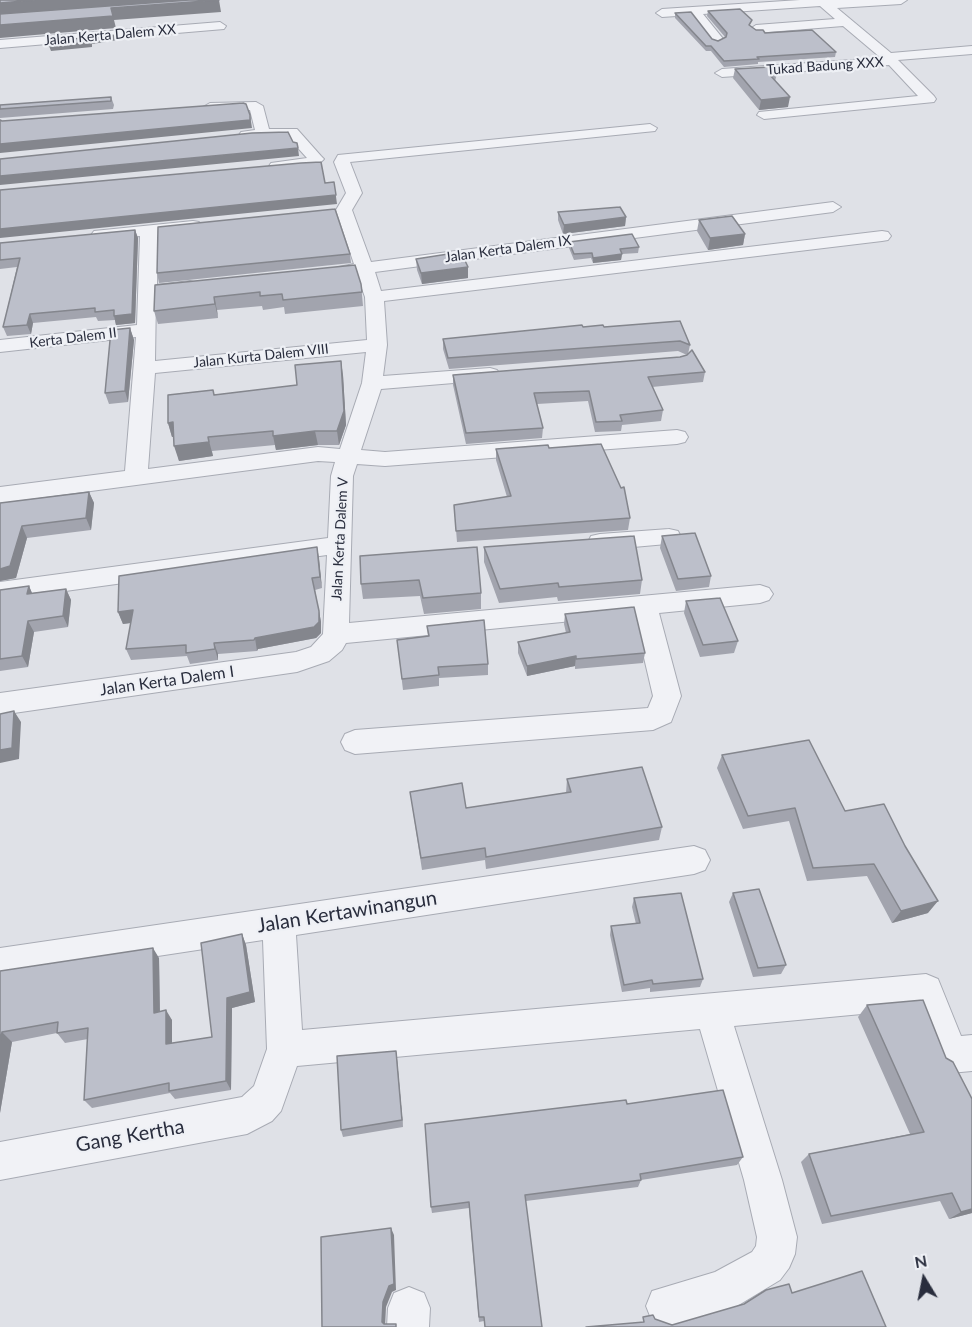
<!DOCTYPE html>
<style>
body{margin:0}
#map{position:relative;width:972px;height:1327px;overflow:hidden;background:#dfe1e7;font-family:Lato,sans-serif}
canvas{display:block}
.north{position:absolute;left:894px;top:1249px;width:60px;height:60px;-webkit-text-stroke:4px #eef0f5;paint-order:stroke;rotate:350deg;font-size:16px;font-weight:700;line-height:24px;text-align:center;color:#292d3d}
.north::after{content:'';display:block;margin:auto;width:21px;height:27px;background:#292d3d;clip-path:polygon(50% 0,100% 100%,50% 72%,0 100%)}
</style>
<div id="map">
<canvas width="972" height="1327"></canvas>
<div class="north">N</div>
</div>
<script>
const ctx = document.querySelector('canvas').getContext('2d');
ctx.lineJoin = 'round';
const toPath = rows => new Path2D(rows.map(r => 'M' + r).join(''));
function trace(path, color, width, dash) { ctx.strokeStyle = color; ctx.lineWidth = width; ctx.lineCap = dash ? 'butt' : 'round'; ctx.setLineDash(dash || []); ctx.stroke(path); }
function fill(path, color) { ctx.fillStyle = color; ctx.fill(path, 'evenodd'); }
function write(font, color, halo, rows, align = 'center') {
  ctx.font = font + ' Lato,sans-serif'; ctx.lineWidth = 4.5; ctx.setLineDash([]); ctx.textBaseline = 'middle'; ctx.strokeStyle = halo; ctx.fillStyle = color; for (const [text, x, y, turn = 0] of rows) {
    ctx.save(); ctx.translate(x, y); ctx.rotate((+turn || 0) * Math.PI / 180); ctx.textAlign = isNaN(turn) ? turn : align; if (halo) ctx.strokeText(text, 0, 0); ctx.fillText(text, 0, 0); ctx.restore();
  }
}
const street = toPath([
 [800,0,907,0,901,4,837,8,891,53,972,46,972,54,898,60,934,96,936,99,934,102,764,119,757,115,759,112,918,96,889,65,722,77,715,73,722,69,881,58,843,26,756,33,750,29,756,25,835,19,820,6,703,14,724,40,718,44,713,43,691,15,662,17,656,13,662,9,800,0],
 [220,22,226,26,224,29,0,48,0,40,220,22],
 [256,102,263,106,269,129,297,129,321,156,324,159,321,162,311,168,271,169,269,166,271,163,307,158,288,137,241,138,239,135,241,132,255,130,250,110,210,111,203,107,210,103,256,102],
 [650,124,657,128,655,131,350,162,362,193,352,210,371,262,833,202,841,207,833,212,375,272,381,291,882,231,888,232,891,236,888,240,882,241,384,301,387,345,383,376,490,368,497,370,500,374,497,378,490,380,381,389,361,450,385,452,677,430,685,432,688,437,685,442,677,444,385,466,357,464,353,476,349,623,760,585,769,588,773,594,769,600,760,603,659,613,681,696,671,722,653,730,355,754,345,750,341,742,345,734,355,730,648,708,653,696,634,615,346,643,342,650,329,661,297,672,0,715,0,693,296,652,311,647,323,634,327,555,0,600,0,582,328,538,331,476,335,462,318,461,0,503,0,487,125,471,136,337,0,352,0,340,137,325,140,236,100,240,94,239,91,235,94,231,193,221,199,222,202,226,199,230,193,231,158,235,157,285,190,281,197,283,199,287,197,291,190,293,156,296,155,361,367,340,365,297,357,275,345,276,339,275,336,271,339,267,354,264,336,210,346,193,334,162,338,155,650,124],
 [366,352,362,383,340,449,318,447,148,469,155,373,366,352],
 [669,529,678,531,681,537,678,543,600,550,591,548,588,542,591,536,600,534,669,529],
 [694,846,705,850,710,860,705,870,694,874,296,935,302,1030,926,974,938,979,961,1036,972,1035,972,1071,950,1073,937,1068,915,1009,734,1026,782,1180,797,1237,795,1254,789,1268,780,1280,737,1306,667,1327,652,1321,646,1306,652,1291,715,1272,752,1252,756,1246,757,1237,744,1180,700,1029,297,1066,281,1111,272,1121,247,1134,0,1180,0,1142,242,1097,254,1086,267,1049,263,940,0,980,0,948,694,846],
 [409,1287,424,1293,430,1308,429,1327,387,1327,388,1308,394,1293,409,1287]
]);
trace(street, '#a8abb4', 2);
fill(street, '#f1f2f6');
fill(toPath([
 [708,11,751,26,756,30,765,33,836,52,835,57,758,62,758,64,724,67,711,51,706,51,675,18,675,13,712,39,718,41,725,37,707,16],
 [735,69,777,74,775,81,788,107,759,110,733,78],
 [111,97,114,105,113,109,0,118,0,105],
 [558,212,626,217,625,226,563,234,558,220],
 [699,220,745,234,743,245,708,250,697,231],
 [135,230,138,238,135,323,116,325,115,320,98,321,96,317,33,323,31,334,7,336,3,327,17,267,0,269,0,243],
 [569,242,639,247,638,253,622,254,621,260,593,263,591,258,574,260,569,248],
 [350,254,351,263,159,283,157,273],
 [416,259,468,278,422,284,417,270],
 [361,284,363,306,285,314,284,307,263,310,262,306,217,310,218,318,158,324,154,311,155,285],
 [680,321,690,345,688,354,705,372,703,382,652,387,663,410,661,421,622,425,621,431,595,432,588,401,537,404,543,428,542,438,466,444,453,385,453,375,680,357,687,355,678,351,449,369,443,349,443,339,583,327,604,327],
 [130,328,134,340,128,402,109,404,105,393],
 [343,375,346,425,339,445,318,445,276,450,275,445,212,451,213,456,179,461,174,437,172,437,168,423,214,395,297,385],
 [549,448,621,488,630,518,628,530,457,542,454,505,507,497,496,460,496,449],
 [89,492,94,503,91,530,27,538,16,578,0,581,0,503],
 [662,536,711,576,709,587,676,591,660,548],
 [317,547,322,588,315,590,321,622,321,633,316,638,258,649,257,651,218,654,218,660,190,664,187,656,131,660,126,649,131,623,123,624,118,612],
 [477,547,481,593,481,609,424,614,420,596,363,599,361,584],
 [484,547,642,580,640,594,558,601,557,597,499,603,484,562],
 [29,586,32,593,66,589,71,600,68,627,34,632,28,667,0,671,0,590],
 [686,601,738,641,734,653,700,657,684,613],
 [565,614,645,653,643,663,575,669,575,666,527,676,518,653,518,642,566,633,564,624],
 [427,626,488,664,488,675,439,678,439,686,403,690,397,640,428,636],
 [722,755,845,811,928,913,892,923,867,876,807,881,789,821,743,829,717,768],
 [567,779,662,827,659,840,486,869,485,860,422,870,410,792,466,808,566,793],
 [733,893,786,965,781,974,753,977,729,902],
 [634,898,703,979,700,987,650,992,650,988,622,992,610,935,611,926,636,924,632,907],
 [242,934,246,945,255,1002,232,1008,231,1090,175,1099,170,1093,92,1108,84,1100,88,1039,65,1043,57,1033,12,1042,0,1113,0,971,159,958,160,1011,172,1020,172,1043,212,1037],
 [867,1005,972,1213,949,1219,940,1201,822,1224,801,1162,809,1154,910,1134,858,1017],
 [396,1051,397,1059,403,1127,343,1137,341,1130],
 [627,1104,743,1157,737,1165,641,1180,638,1187,526,1201,484,1321,479,1322,469,1208,432,1213,431,1207]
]), '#a2a4ae');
fill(toPath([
 [35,0,191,0,0,15,0,3],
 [219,0,221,12,114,20,116,28,0,38,0,25,111,8],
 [117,35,118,40,92,44,92,47,51,51,49,46],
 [790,97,788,107,759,110,761,100],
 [250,115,252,128,0,153,0,144],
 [298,148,299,156,0,185,0,176],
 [334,182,337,204,0,238,0,229],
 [626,217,625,226,563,234,564,225],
 [135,230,138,238,135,323,116,325,114,316],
 [745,234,743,245,708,250,710,238],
 [622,254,621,260,593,263,593,258],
 [468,267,468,278,422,284,421,273],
 [214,297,217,310,218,318,215,304],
 [30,314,33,323,31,334,27,325],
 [130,328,134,340,128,402,125,391],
 [341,361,343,375,346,425,339,445,337,431],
 [173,422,177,436,172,437,168,423],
 [315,431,318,445,276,450,273,436],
 [208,437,213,456,179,461,174,446],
 [89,492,94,503,91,530,86,518],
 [22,526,27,538,16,578,0,581,0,569],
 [317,547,319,558,322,588,320,577],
 [29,586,34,598,27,594],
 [66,589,71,600,68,627,63,616],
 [133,610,137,622,123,624,118,612],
 [319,611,321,622,321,633,316,638,258,649,257,651,255,638],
 [28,621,34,632,28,667,22,656],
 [214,643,218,654,218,660,215,649],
 [576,656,575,666,527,676,527,666],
 [14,711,21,722,19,759,0,763,0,750],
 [938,901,928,913,892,923,901,911],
 [242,934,246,945,255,1002,232,1008,231,1090,226,1081,227,998],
 [153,948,159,958,160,1022,154,1013],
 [166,1010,172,1020,172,1053,166,1044],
 [2,1032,12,1042,0,1113,0,1043],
 [396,1051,397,1059,403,1127,402,1120],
 [972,1209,972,1213,949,1219,961,1212],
 [391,1228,394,1235,396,1290,392,1292,386,1307,385,1327,382,1322,383,1302]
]), '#84868d');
const building = toPath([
 [0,0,35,0,0,3,0,0],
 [189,0,219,0,111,8,113,16,0,25,0,14,189,0],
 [740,9,752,20,749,25,756,30,763,30,765,33,812,30,836,52,757,57,759,59,724,61,711,46,706,46,675,13,691,12,712,39,718,41,726,37,727,33,708,11,740,9],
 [117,35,91,39,91,42,49,46,50,41,117,35],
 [770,67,777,74,769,74,790,97,761,100,735,69,770,67],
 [111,97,111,101,0,109,0,105,111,97],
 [243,103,246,104,250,115,250,120,0,144,0,120,2,121,243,103],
 [288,132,293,142,297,143,298,148,0,176,0,159,252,133,288,132],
 [321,162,325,183,334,182,336,195,0,229,0,190,301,163,321,162],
 [620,207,626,217,564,225,558,212,620,207],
 [335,209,350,254,157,273,158,227,335,209],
 [732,216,745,234,710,238,699,220,732,216],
 [135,230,132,314,114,316,114,310,95,312,95,308,30,314,27,325,3,327,20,258,0,260,0,243,135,230],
 [632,234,639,247,620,249,622,254,593,258,592,253,574,254,569,242,632,234],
 [461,252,468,267,421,273,416,259,461,252],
 [355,265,361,284,362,292,283,300,282,294,260,296,260,292,214,297,215,304,154,311,155,285,355,265],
 [680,321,690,345,680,341,448,358,443,339,582,325,583,327,603,325,604,327,680,321],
 [130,328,125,391,105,393,111,330,130,328],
 [692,350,705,372,648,377,663,410,620,415,622,421,596,422,589,391,534,393,543,428,466,433,453,375,680,357,687,355,692,350],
 [341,361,344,411,337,431,315,431,273,436,273,431,208,437,209,442,174,446,173,422,168,423,168,395,213,390,214,395,297,385,295,365,341,361],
 [601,444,621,488,624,487,630,518,456,531,454,505,511,496,496,449,548,445,549,448,601,444],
 [89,492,86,518,22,526,10,566,0,569,0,503,89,492],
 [695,533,711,576,678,579,662,536,695,533],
 [634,536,642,580,559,587,558,583,500,589,484,547,634,536],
 [317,547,320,577,312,578,319,611,319,622,314,627,255,638,254,640,214,643,215,649,186,653,186,645,126,649,133,610,118,612,119,576,317,547],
 [477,547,481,593,423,598,419,580,361,584,360,556,477,547],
 [29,586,27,594,66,589,63,616,28,621,22,656,0,659,0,590,29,586],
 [720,598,738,641,703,645,686,601,720,598],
 [634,607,645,653,576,659,576,656,527,666,518,642,570,632,565,614,634,607],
 [484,620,488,664,438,667,439,675,402,679,397,640,429,636,427,626,484,620],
 [14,711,12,748,0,750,0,714,14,711],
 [809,740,845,811,884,804,905,846,938,901,901,911,874,864,813,868,795,808,748,816,722,755,809,740],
 [642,767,662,827,486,857,485,848,421,858,410,792,462,783,466,808,571,792,567,779,642,767],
 [759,889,786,965,758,968,733,893,759,889],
 [681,893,703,979,653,984,652,980,624,985,611,926,640,923,634,898,681,893],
 [242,934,250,992,227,998,226,1081,169,1091,169,1083,84,1100,88,1028,57,1033,58,1022,2,1032,0,1043,0,971,153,948,154,1013,166,1010,166,1044,212,1037,201,943,242,934],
 [923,1000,946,1058,953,1062,972,1099,972,1209,961,1212,952,1193,831,1216,809,1154,924,1132,867,1005,923,1000],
 [396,1051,402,1120,341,1130,337,1056,396,1051],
 [723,1090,743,1157,640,1174,641,1180,525,1195,542,1327,485,1327,484,1317,479,1317,469,1202,431,1207,425,1124,626,1100,627,1104,723,1090],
 [391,1228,394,1284,389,1286,383,1302,382,1322,384,1324,396,1324,396,1327,322,1327,321,1237,391,1228],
 [862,1271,886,1327,586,1327,644,1322,643,1317,653,1315,655,1319,672,1325,744,1304,766,1290,789,1284,792,1293,862,1271]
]);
fill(building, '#bcbfca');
trace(building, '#84868d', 1.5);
write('14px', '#292d3d', '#eef0f5', [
 ["Jalan Kerta Dalem XX",110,35,-5],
 ["Tukad Badung XXX",825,66,-4],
 ["Jalan Kerta Dalem IX",508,249,-8],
 ["Kerta Dalem II",73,338,-7],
 ["Jalan Kurta Dalem VIII",261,356,-6],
 ["Jalan Kerta Dalem V",340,539,-87]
]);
write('16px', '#292d3d', '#eef0f5', [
 ["Jalan Kerta Dalem I",167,681,-8]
]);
write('20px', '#292d3d', '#eef0f5', [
 ["Jalan Kertawinangun",347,912,-9],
 ["Gang Kertha",130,1136,-10]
]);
</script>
